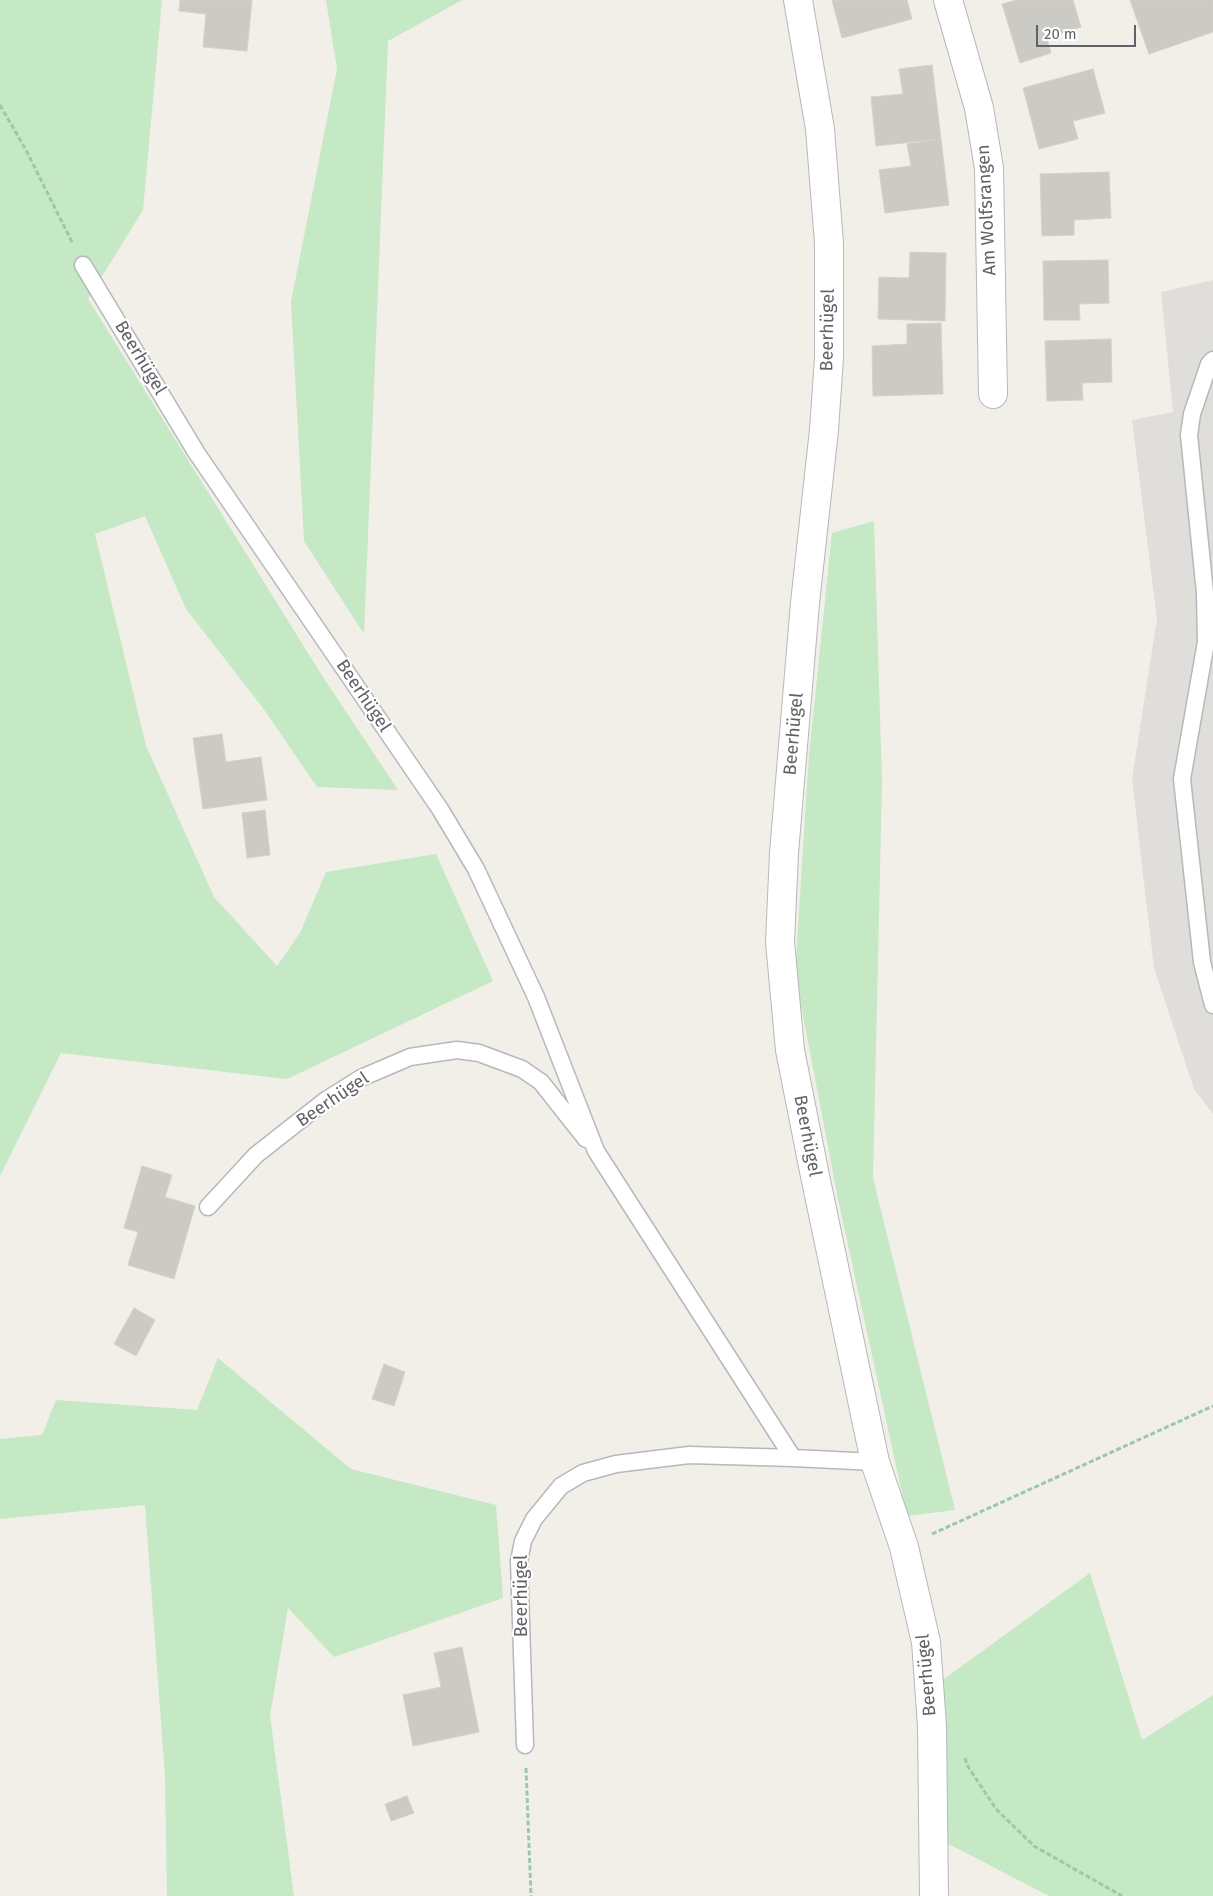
<!DOCTYPE html>
<meta charset="utf-8">
<style>
body{margin:0}
#map{position:relative;width:1213px;height:1896px;overflow:hidden;background:#f1efe8;font-family:"Fira Sans",sans-serif}
canvas{display:block}
.scale{position:absolute;left:1036px;top:25px;width:100px;height:22px;box-sizing:border-box;border:2px solid #5f6368;border-top:0;padding-left:6px;font-size:15px;line-height:18px;white-space:nowrap;color:#5f6368;-webkit-text-stroke:4px #fff;paint-order:stroke}
</style>
<div id="map">
<canvas width="1213" height="1896"></canvas>
<div class="scale">20 m</div>
</div>
<script>
const ctx = document.querySelector('canvas').getContext('2d');
ctx.lineJoin = 'round';
function fill(path, color) { ctx.fillStyle = color; ctx.fill(path, 'evenodd'); }
const toPath = rows => new Path2D(rows.map(r => 'M' + r).join(''));
function trace(path, color, width, dash) { ctx.strokeStyle = color; ctx.lineWidth = width; ctx.lineCap = dash ? 'butt' : 'round'; ctx.setLineDash(dash || []); ctx.stroke(path); }
function write(font, color, halo, rows, align = 'center') {
  ctx.font = font + ' "Fira Sans",sans-serif'; ctx.lineWidth = 4; ctx.setLineDash([]); ctx.textBaseline = 'middle'; ctx.strokeStyle = halo; ctx.fillStyle = color; for (const [text, x, y, turn = 0] of rows) {
    ctx.save(); ctx.translate(x, y); ctx.rotate((+turn || 0) * Math.PI / 180); ctx.textAlign = isNaN(turn) ? turn : align; if (halo) ctx.strokeText(text, 0, 0); ctx.fillText(text, 0, 0); ctx.restore();
  }
}
fill(toPath([
 [1213,280,1213,1114,1194,1089,1154,968,1132,779,1157,619,1132,420,1173,412,1161,292]
]), '#e0deda');
fill(toPath([
 [0,0,162,0,143,210,88,299,321,674,398,790,317,787,263,708,186,609,145,516,95,534,146,746,214,897,277,966,300,933,326,872,436,854,493,981,287,1079,61,1053,0,1176],
 [326,0,462,0,388,41,364,634,304,541,291,302,337,69],
 [874,521,882,782,873,1178,955,1510,907,1516,838,1199,795,974,809,755,832,533],
 [218,1358,351,1469,496,1505,503,1598,334,1657,288,1608,270,1716,294,1896,167,1896,165,1776,145,1505,0,1519,0,1439,42,1435,56,1400,197,1410],
 [1090,1573,1142,1740,1213,1695,1213,1896,1049,1896,943,1841,937,1684]
]), '#c5e8c5');
const building = toPath([
 [180,0,252,0,247,51,203,47,206,14,179,11,180,0],
 [832,0,907,0,912,19,842,38,832,0],
 [1016,0,1073,0,1081,27,1047,38,1051,53,1020,63,1002,4,1016,0],
 [1130,0,1213,0,1213,32,1149,54,1130,0],
 [932,65,941,139,876,146,871,97,903,94,899,69,932,65],
 [1093,69,1105,113,1073,121,1078,139,1039,149,1023,88,1093,69],
 [941,139,949,205,885,213,879,170,911,166,907,144,941,139],
 [1109,172,1111,218,1074,220,1074,235,1042,236,1040,174,1109,172],
 [910,252,946,253,945,321,878,319,879,277,909,278,910,252],
 [1108,260,1109,303,1079,304,1080,320,1044,320,1043,261,1108,260],
 [941,323,943,394,873,396,872,346,907,344,907,324,941,323],
 [1111,339,1112,382,1082,383,1083,400,1047,401,1045,341,1111,339],
 [222,734,226,762,261,757,267,800,203,809,193,738,222,734],
 [265,810,270,855,247,858,242,813,265,810],
 [142,1166,172,1175,165,1197,195,1206,174,1279,128,1265,138,1232,124,1228,142,1166],
 [134,1308,155,1320,136,1356,114,1344,134,1308],
 [384,1364,405,1372,394,1406,372,1399,384,1364],
 [462,1647,479,1732,413,1746,403,1695,441,1687,434,1653,462,1647],
 [407,1796,414,1813,391,1821,385,1804,407,1796]
]);
fill(building, '#cccac5');
trace(building, '#d6d1c6', 1);
const service = toPath([
 [83,265,196,452,440,809,476,869,536,997,596,1151,793,1458,875,1462],
 [1213,360,1209,364,1192,414,1189,435,1205,593,1206,642,1182,779,1202,962,1213,1005],
 [208,1207,256,1155,326,1100,361,1078,410,1057,457,1050,479,1053,522,1069,541,1082,586,1139],
 [525,1745,519,1561,523,1541,534,1519,561,1486,583,1473,616,1464,689,1455,793,1458]
]);
const minor = toPath([
 [798,0,820,129,829,243,829,358,824,430,805,603,784,853,780,942,790,1050,814,1171,875,1462,904,1547,926,1642,932,1726,934,1896],
 [948,0,979,108,989,168,993,394]
]);
trace(service, '#b5b8bc', 19);
trace(minor, '#b5b8bc', 30);
trace(toPath([
 [0,105,26,150,72,242],
 [932,1534,1213,1406],
 [965,1758,967,1765,996,1809,1034,1846,1122,1896],
 [526,1768,531,1896]
]), '#9cc7a9', 3, [5, 2.5]);
trace(service, '#fff', 16);
trace(minor, '#fff', 28);
write('18px', '#5f6368', '#fff', [
 ["Am Wolfsrangen",987,210,-93],
 ["Beerhügel",828,330,-89],
 ["Beerhügel",140,358,59],
 ["Beerhügel",363,696,56],
 ["Beerhügel",794,734,-85],
 ["Beerhügel",333,1100,-34],
 ["Beerhügel",807,1136,79],
 ["Beerhügel",522,1596,-90],
 ["Beerhügel",927,1675,-95]
]);
</script>
